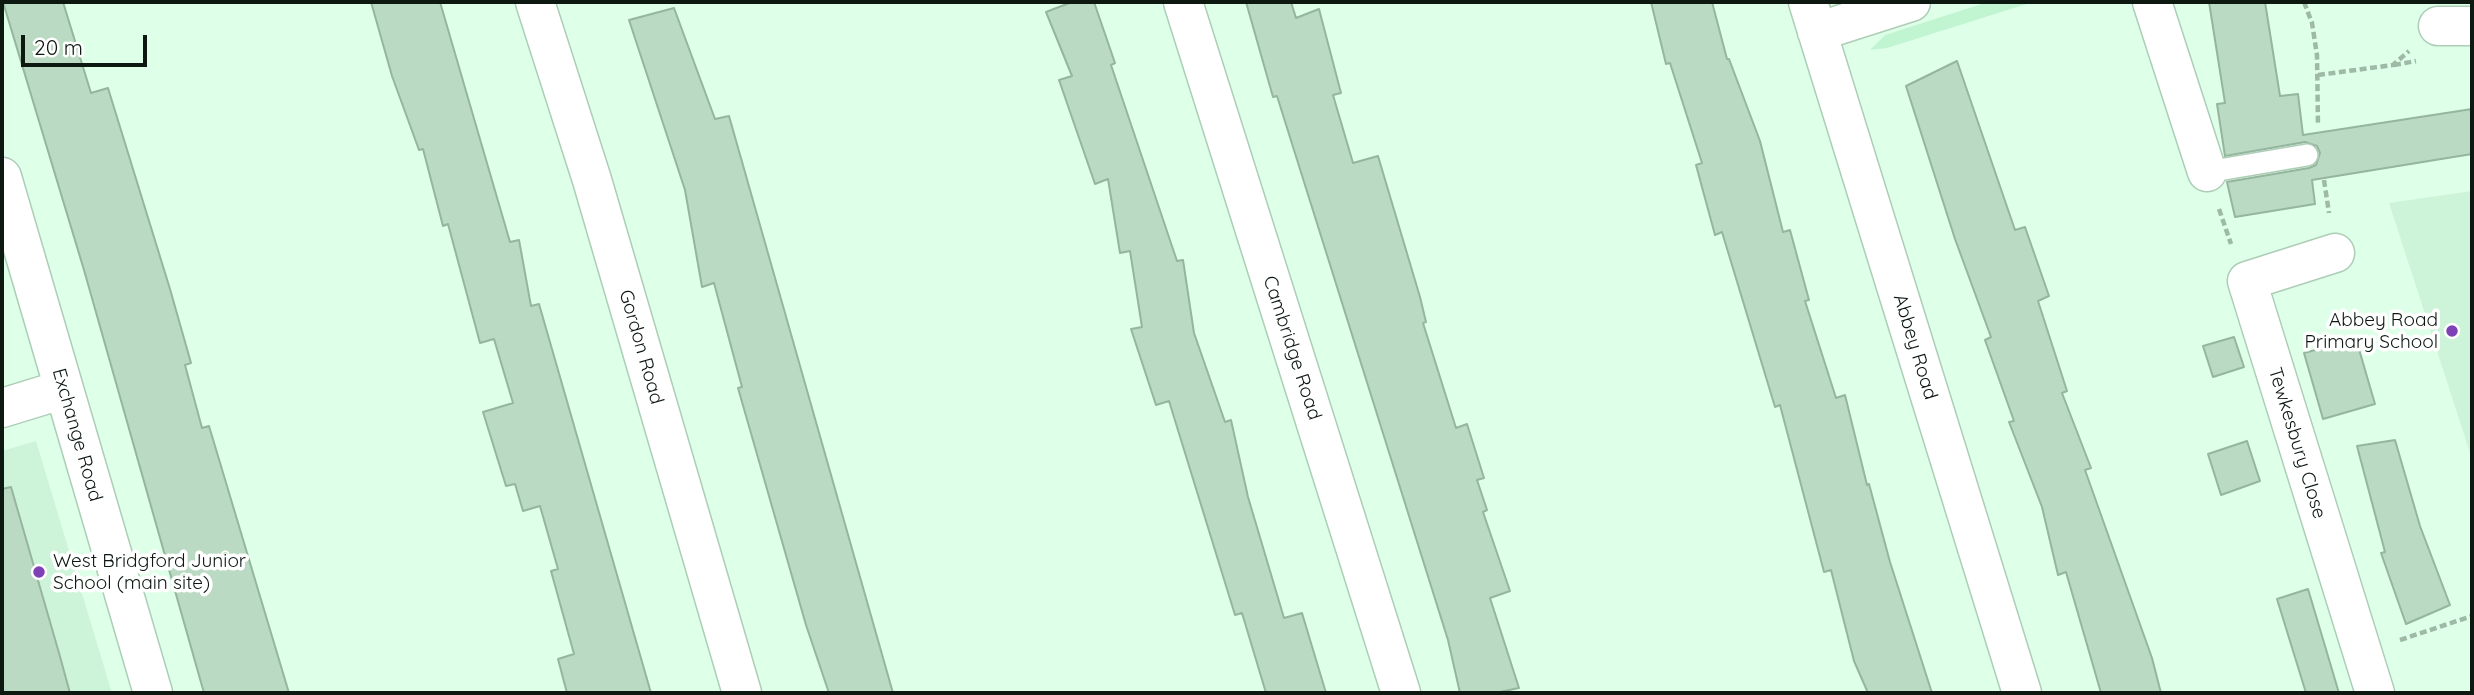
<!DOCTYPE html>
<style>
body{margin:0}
#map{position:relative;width:2474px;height:695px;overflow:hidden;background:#deffe8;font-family:Quicksand,sans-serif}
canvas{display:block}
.frame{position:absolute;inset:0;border:4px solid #0d1811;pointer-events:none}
.scale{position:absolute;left:21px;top:35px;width:126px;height:32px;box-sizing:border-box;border:4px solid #0d1811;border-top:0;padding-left:9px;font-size:21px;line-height:24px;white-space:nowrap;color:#0d1811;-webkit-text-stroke:5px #fff;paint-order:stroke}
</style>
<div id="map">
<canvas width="2474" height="695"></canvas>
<div class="frame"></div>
<div class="scale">20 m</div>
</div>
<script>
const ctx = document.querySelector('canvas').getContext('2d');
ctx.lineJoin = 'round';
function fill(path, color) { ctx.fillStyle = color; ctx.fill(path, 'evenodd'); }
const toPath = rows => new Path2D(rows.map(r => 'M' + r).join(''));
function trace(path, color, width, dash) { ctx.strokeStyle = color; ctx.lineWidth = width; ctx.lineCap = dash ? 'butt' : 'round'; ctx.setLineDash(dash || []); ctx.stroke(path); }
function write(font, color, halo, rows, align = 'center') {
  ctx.font = font + ' Quicksand,sans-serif'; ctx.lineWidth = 7; ctx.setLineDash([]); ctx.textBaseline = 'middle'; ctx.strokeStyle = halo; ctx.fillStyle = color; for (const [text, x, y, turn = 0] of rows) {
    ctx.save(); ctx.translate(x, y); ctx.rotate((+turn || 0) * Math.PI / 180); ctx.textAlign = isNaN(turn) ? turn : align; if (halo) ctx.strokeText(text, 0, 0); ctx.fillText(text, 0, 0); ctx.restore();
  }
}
fill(toPath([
 [2472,191,2472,459,2389,203],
 [36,441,112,693,2,693,2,451]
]), '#cdf4d9');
fill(toPath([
 [1988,2,2033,2,1887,48,1870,50,1885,35]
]), '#c1f4d1');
const building = toPath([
 [3,2,63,2,91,93,108,88,170,289,191,363,185,365,202,428,209,426,289,693,204,693,84,270,3,2],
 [371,2,440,2,510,242,519,240,531,306,539,304,651,693,567,693,558,659,574,654,551,571,558,569,540,506,523,511,515,484,506,486,483,412,513,403,494,339,480,343,448,224,443,226,423,149,419,150,392,76,371,2],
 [1072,2,1094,2,1115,63,1111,65,1177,261,1183,260,1194,333,1225,422,1231,420,1248,497,1284,618,1302,613,1326,693,1266,693,1242,613,1235,615,1169,401,1156,405,1131,329,1142,327,1130,251,1120,253,1108,179,1095,184,1059,80,1072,76,1046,12,1072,2],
 [1246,2,1291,2,1296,18,1319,9,1341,93,1333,95,1353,163,1378,156,1420,297,1426,322,1423,323,1456,428,1467,424,1484,478,1477,480,1487,510,1483,512,1510,591,1490,598,1519,688,1495,693,1460,693,1448,640,1277,96,1273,97,1246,2],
 [1651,2,1712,2,1727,59,1729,59,1760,141,1783,232,1790,230,1809,300,1805,301,1836,398,1845,395,1867,485,1869,484,1890,562,1932,693,1868,693,1854,661,1831,570,1824,572,1780,405,1775,407,1722,232,1715,235,1696,165,1702,163,1670,63,1666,64,1651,2],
 [2209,2,2265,2,2280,96,2298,94,2303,135,2472,109,2472,154,2312,180,2315,204,2235,217,2227,182,2309,168,2316,165,2320,153,2317,146,2305,142,2225,156,2217,104,2225,103,2209,2],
 [674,8,715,119,729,116,893,693,829,693,806,625,738,388,742,387,714,283,702,287,685,190,629,20,674,8],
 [1957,61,2015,230,2025,227,2049,296,2038,301,2067,391,2062,393,2091,468,2085,470,2152,658,2161,693,2101,693,2066,572,2058,575,2042,507,2009,422,2014,421,1985,340,1991,337,1955,239,1906,86,1957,61],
 [2234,337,2244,367,2213,377,2203,346,2234,337],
 [2356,339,2375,404,2323,419,2304,353,2356,339],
 [2395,440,2420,526,2450,605,2406,624,2381,553,2385,552,2357,446,2395,440],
 [2247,441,2260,481,2221,495,2208,454,2247,441],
 [11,487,59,653,70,693,2,693,2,489,11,487],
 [2308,589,2339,693,2306,693,2277,599,2308,589]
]);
fill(building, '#badac3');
trace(building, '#96b59f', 2);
const lane = toPath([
 [2207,172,2307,155]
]);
const street = toPath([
 [1183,2,1401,693],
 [1808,2,2022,693],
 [2152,2,2207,172],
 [2438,26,2472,26],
 [1817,32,1911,2],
 [2,177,153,693],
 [2335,253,2247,281,2375,693],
 [2,408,64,389]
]);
const secondary = toPath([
 [535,2,592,180,742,693]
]);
trace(lane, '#adcdb7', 24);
trace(street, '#adcdb7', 41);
trace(secondary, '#adcdb7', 41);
trace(toPath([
 [2304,2,2312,23,2317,55,2318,126],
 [2394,65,2416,61],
 [2318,75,2393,65,2409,51],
 [2324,180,2329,213],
 [2219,209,2231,244],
 [2400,640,2472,616]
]), '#9fb9a7', 4.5, [7, 3.5]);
trace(lane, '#fff', 21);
trace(street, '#fff', 38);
trace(secondary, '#fff', 38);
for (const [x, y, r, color] of [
 [2452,331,7,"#7e41b6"],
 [39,572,7,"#7e41b6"]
]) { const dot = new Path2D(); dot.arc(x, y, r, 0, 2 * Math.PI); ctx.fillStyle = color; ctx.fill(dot); trace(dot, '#fff', 2.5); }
write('19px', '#0d1811', '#fff', [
 ["Abbey Road",2438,320],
 ["Primary School",2438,342],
 ["West Bridgford Junior",53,561,"left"],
 ["School (main site)",53,583,"left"]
], 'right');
write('19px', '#0d1811', '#fff', [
 ["Gordon Road",641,347,74],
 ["Abbey Road",1915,347,73],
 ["Cambridge Road",1292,348,72],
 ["Exchange Road",77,435,74],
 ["Tewkesbury Close",2297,443,73]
]);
</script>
